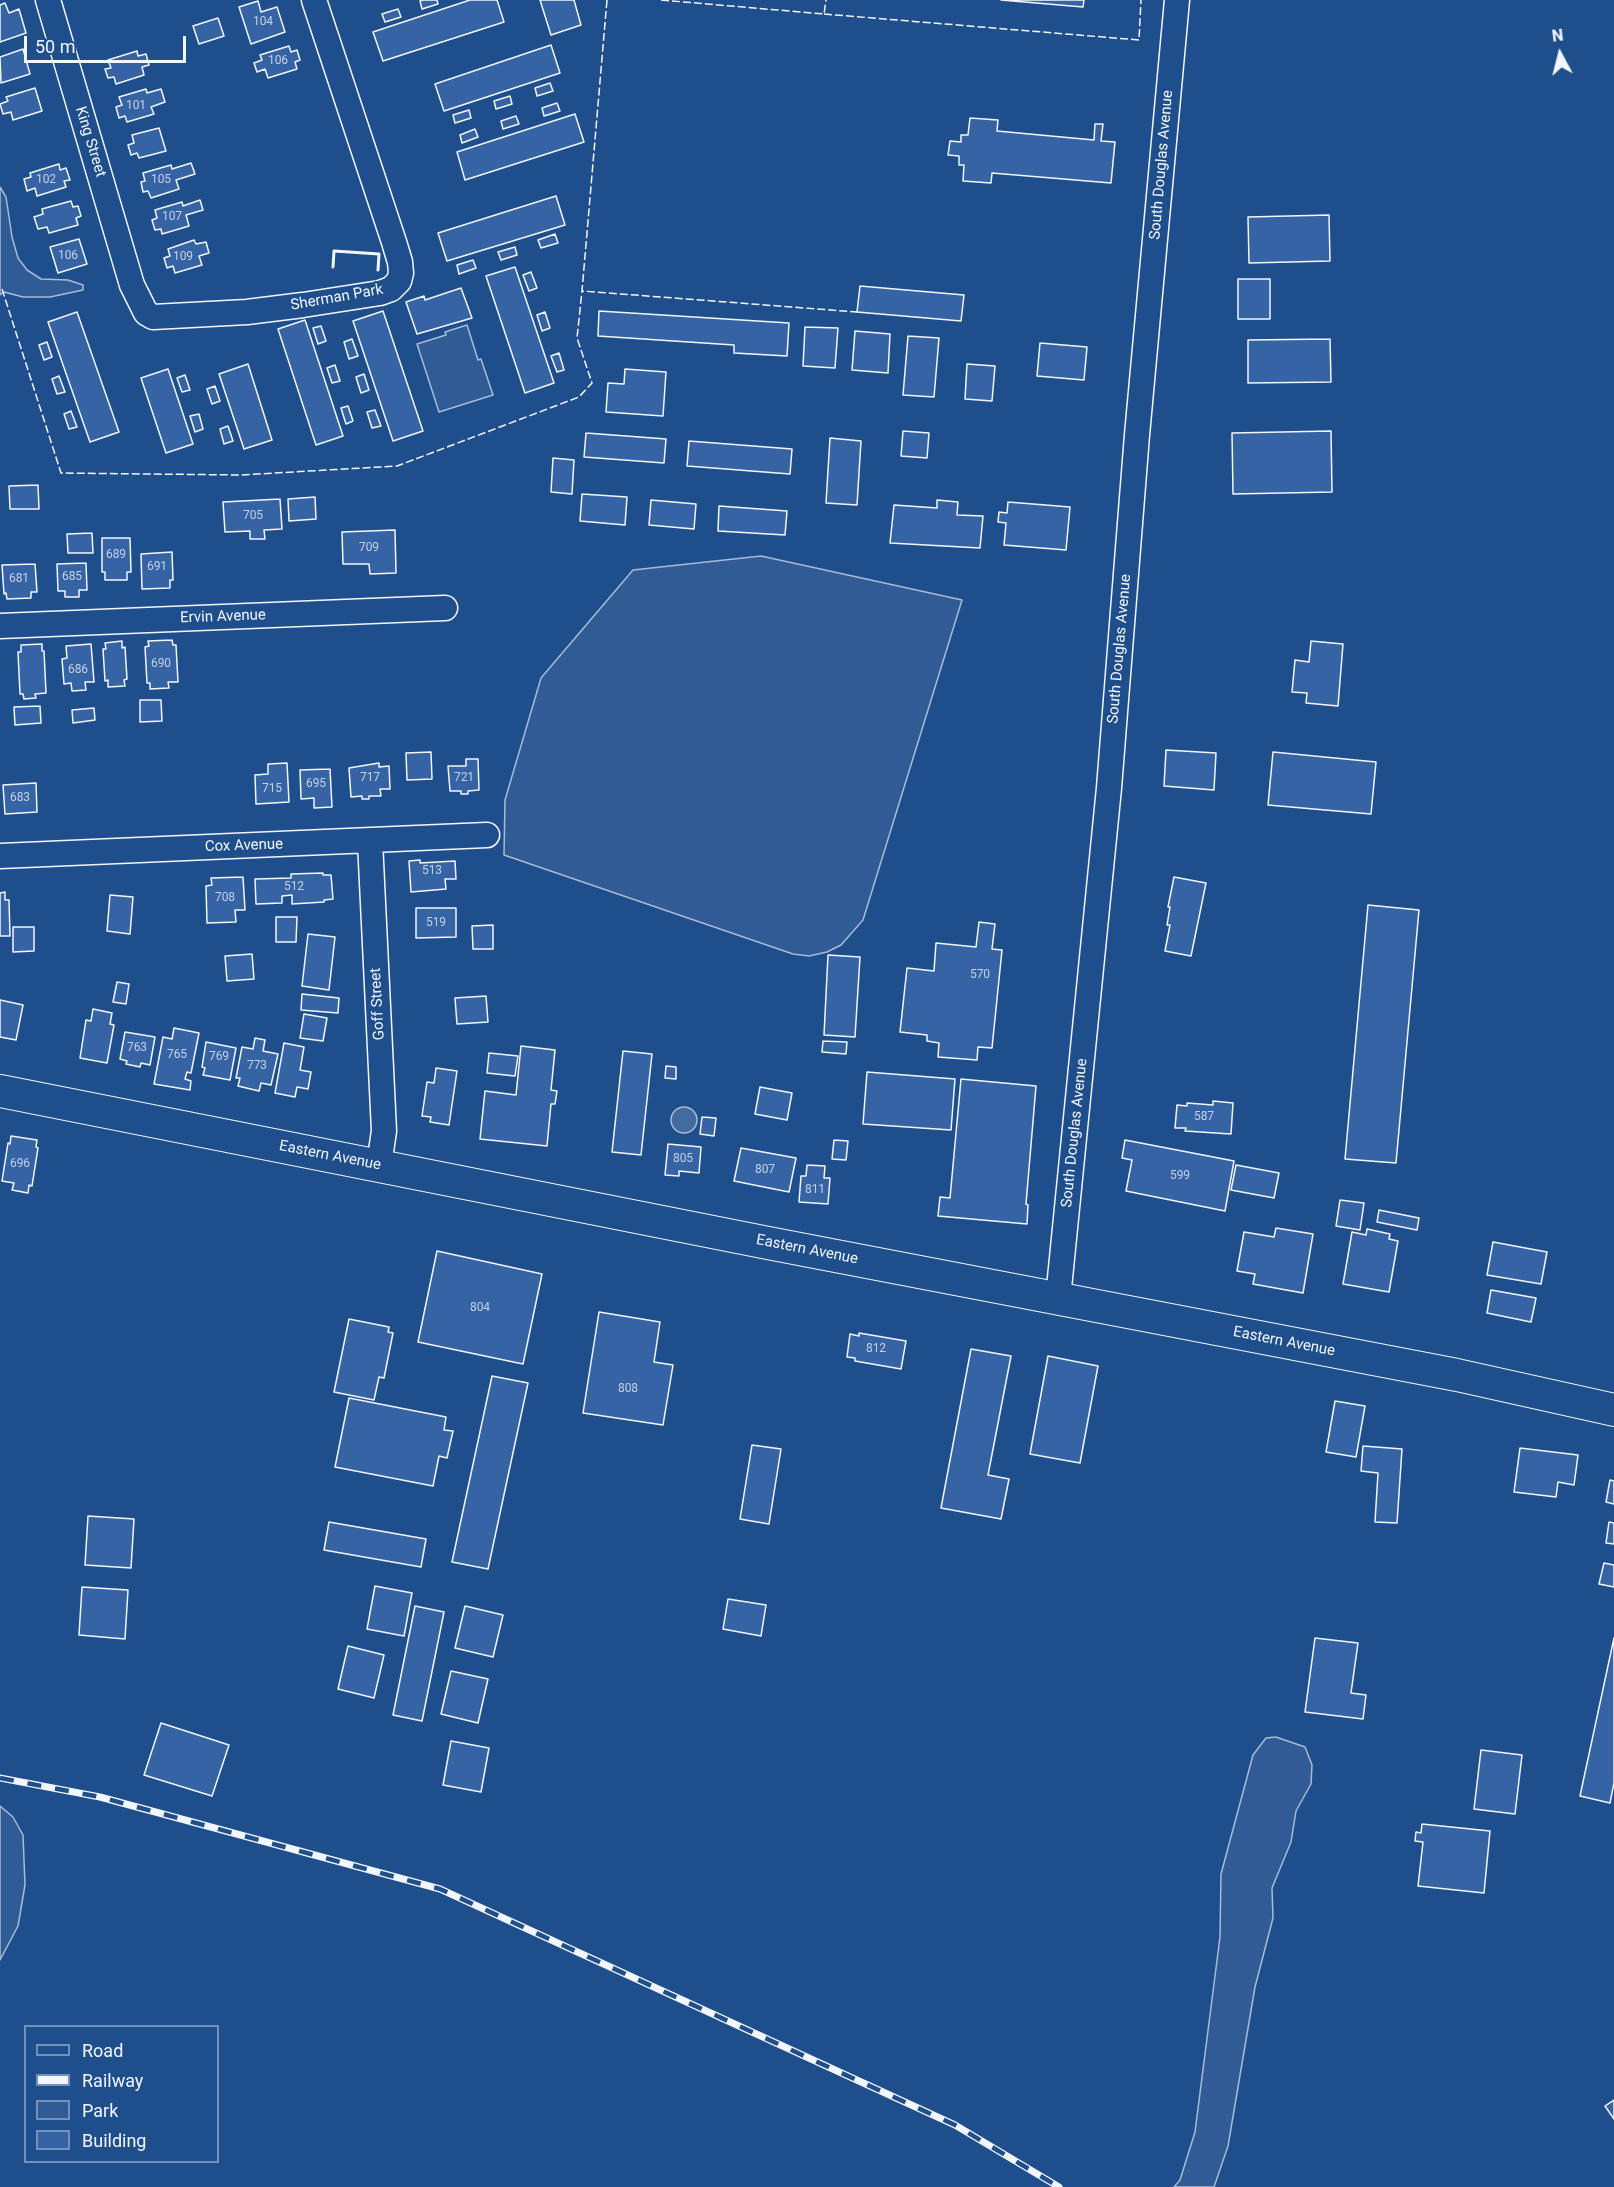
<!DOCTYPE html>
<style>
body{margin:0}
#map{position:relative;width:1614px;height:2187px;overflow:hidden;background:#1f4e8c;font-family:Roboto,sans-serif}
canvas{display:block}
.legend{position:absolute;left:24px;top:2025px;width:195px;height:138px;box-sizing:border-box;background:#1f4e8c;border:2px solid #7391ba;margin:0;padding:8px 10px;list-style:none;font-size:18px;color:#f2f6ff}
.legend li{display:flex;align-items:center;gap:12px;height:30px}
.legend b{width:30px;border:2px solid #7391ba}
.north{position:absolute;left:1530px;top:24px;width:60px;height:60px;-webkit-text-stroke:4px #1f4e8c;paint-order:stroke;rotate:353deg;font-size:16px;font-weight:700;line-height:24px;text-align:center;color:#f2f6ff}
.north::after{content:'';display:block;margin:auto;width:21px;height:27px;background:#f2f6ff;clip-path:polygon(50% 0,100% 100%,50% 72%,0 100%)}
.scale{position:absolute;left:24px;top:36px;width:162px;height:27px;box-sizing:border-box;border:3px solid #f2f6ff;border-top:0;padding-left:8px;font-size:18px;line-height:21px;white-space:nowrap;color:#f2f6ff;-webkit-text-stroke:4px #1f4e8c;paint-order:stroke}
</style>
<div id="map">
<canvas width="1614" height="2187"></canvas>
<ul class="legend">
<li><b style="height:8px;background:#1f4e8c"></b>Road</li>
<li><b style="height:8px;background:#f2f6ff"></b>Railway</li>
<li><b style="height:16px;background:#305b95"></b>Park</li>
<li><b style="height:16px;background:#3563a3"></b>Building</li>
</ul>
<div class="north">N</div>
<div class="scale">50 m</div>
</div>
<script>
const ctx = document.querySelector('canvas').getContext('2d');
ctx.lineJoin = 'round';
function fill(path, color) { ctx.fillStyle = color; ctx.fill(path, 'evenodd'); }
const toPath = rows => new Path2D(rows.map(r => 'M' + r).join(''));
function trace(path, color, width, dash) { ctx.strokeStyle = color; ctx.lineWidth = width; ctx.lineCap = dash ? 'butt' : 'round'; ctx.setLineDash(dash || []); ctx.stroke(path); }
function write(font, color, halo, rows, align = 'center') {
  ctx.font = font + ' Roboto,sans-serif'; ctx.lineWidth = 4.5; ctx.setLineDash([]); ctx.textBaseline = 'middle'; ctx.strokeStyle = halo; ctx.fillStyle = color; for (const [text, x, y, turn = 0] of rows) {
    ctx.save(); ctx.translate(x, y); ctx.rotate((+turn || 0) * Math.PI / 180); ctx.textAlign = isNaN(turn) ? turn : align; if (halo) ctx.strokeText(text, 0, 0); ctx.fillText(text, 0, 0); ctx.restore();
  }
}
const green = toPath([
 [0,187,6,197,12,237,18,258,27,270,41,279,68,280,83,285,83,290,50,297,23,297,4,292,0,295,0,187],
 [467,325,478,360,481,359,493,395,439,412,417,344,446,335,445,332,467,325],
 [761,556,962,600,863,920,841,945,827,952,809,956,793,954,504,855,505,800,541,678,633,570,761,556],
 [1276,1737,1305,1747,1312,1765,1311,1784,1296,1811,1291,1842,1272,1888,1273,1918,1255,1987,1228,2146,1214,2187,1174,2187,1180,2180,1195,2132,1220,1937,1221,1874,1253,1755,1266,1738,1276,1737],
 [0,1806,13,1817,23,1835,25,1885,18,1926,0,1960,0,1806]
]);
fill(green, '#305b95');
trace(green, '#a8bbd7', 1.5);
const water = toPath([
 '671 1120a13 13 0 1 1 26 0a13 13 0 1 1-26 0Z'
]);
fill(water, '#446ba0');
trace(water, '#a8bbd7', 1.5);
const building = toPath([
 [423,0,437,0,438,4,422,9,420,1,423,0],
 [470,0,497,0,504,22,383,61,373,32,470,0],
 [540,0,574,0,581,25,551,35,540,0],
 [1001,0,1084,0,1083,7,1001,0],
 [258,1,261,12,277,7,285,32,251,44,239,7,258,1],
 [5,3,9,13,19,9,26,33,0,42,0,5,5,3],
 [398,9,401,17,385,22,382,14,398,9],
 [218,18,224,36,199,44,193,26,218,18],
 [551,45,560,73,444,111,435,84,551,45],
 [289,46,291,52,297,50,300,60,295,62,297,69,268,78,265,69,257,72,254,63,262,60,260,55,289,46],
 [23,49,30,74,1,83,0,57,23,49],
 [137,51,138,56,146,54,149,65,142,67,144,75,116,84,114,77,108,78,105,69,111,68,108,60,137,51],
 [550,83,553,91,537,96,535,88,550,83],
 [35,88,42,111,13,120,11,112,3,114,0,104,8,101,6,97,35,88],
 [146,89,147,93,161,89,165,102,151,107,154,114,127,122,125,116,119,118,116,107,122,105,119,97,146,89],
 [510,96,512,104,496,109,494,101,510,96],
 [557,103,560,111,544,116,542,108,557,103],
 [469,110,471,118,455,123,453,115,469,110],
 [575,114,584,142,465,180,457,152,575,114],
 [516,116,519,124,503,129,501,121,516,116],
 [970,118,998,120,997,131,1094,140,1095,124,1103,124,1101,141,1115,142,1111,183,992,173,991,183,963,181,964,165,959,165,959,156,948,155,950,141,961,142,961,135,968,135,970,118],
 [159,128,166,151,139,158,137,153,131,155,128,145,134,143,132,135,159,128],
 [475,129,478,137,462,143,460,135,475,129],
 [191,163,195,174,176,180,179,189,151,198,148,191,143,192,141,182,145,181,143,173,171,165,172,169,191,163],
 [59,164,60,170,66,168,70,180,64,181,66,187,37,196,35,188,27,191,24,179,31,177,30,173,59,164],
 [556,196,565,225,447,261,438,233,556,196],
 [200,200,203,210,186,215,189,226,162,234,161,229,155,230,152,220,157,218,155,210,182,202,183,206,200,200],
 [71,201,73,207,78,206,81,216,76,218,78,225,49,233,47,227,38,229,34,217,43,214,42,209,71,201],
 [1329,215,1330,261,1249,263,1248,217,1329,215],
 [555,234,558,243,541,248,538,240,555,234],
 [79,239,87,264,58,273,50,247,79,239],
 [194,240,196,244,206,242,209,253,199,256,202,265,175,273,173,266,167,268,164,258,170,256,168,249,194,240],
 [515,247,517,255,501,260,498,252,515,247],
 [473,260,476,268,459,274,457,265,473,260],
 [515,267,554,383,525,393,486,276,515,267],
 [531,272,537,288,529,291,523,275,531,272],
 [1238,279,1270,279,1270,319,1238,319,1238,279],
 [860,286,964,295,961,321,857,312,860,286],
 [461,288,472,318,417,334,406,302,424,296,425,300,461,288],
 [383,311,423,431,393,441,353,321,383,311],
 [599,311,789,323,787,356,734,353,734,345,598,336,599,311],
 [77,312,119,432,90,442,48,322,77,312],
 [545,312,550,328,542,331,537,315,545,312],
 [305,320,343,436,316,445,278,329,305,320],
 [321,326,326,341,318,344,313,328,321,326],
 [805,327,838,328,835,368,803,366,805,327],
 [855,331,890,334,888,373,852,370,855,331],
 [908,336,939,338,934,397,903,395,908,336],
 [352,339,358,356,349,359,344,342,352,339],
 [1330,339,1331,382,1248,383,1248,340,1330,339],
 [47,342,52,357,44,360,39,345,47,342],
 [1040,343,1087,347,1084,380,1037,376,1040,343],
 [559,353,564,370,557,372,551,356,559,353],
 [248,364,272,440,244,449,219,374,248,364],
 [967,364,995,366,992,401,965,399,967,364],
 [335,365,340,381,332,383,327,368,335,365],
 [168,369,193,444,166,453,141,378,168,369],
 [625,369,666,372,663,416,606,412,608,383,624,384,625,369],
 [364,374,369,390,361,393,356,377,364,374],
 [185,375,190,390,182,392,177,378,185,375],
 [59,376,65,392,57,394,52,379,59,376],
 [215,386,220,401,212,404,207,389,215,386],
 [348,406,353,421,346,424,341,408,348,406],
 [375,410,381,426,372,428,367,412,375,410],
 [71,411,77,427,69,429,64,414,71,411],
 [199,414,203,429,195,432,190,416,199,414],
 [228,426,233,441,224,444,220,429,228,426],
 [903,431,929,433,927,458,901,456,903,431],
 [1331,431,1332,492,1233,494,1232,433,1331,431],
 [586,433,666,439,664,463,584,457,586,433],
 [830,438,861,441,857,505,826,503,830,438],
 [689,441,792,449,790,474,687,466,689,441],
 [553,458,574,460,572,494,551,492,553,458],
 [38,485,39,509,10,509,9,486,38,485],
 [582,494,627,497,625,525,580,521,582,494],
 [315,497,316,519,289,521,288,499,315,497],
 [280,499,282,529,264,530,265,539,250,539,250,531,225,532,223,502,280,499],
 [651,500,696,504,694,529,649,525,651,500],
 [937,500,958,502,957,515,983,516,980,548,890,543,894,505,937,508,937,500],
 [1008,502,1070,507,1066,550,1004,545,1006,523,998,522,999,512,1007,513,1008,502],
 [719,506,787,511,785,535,718,531,719,506],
 [395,530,396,573,370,574,369,564,343,564,342,532,395,530],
 [92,533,93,553,68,553,67,534,92,533],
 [102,538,130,538,131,572,127,572,127,580,105,580,105,572,102,572,102,538],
 [172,552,173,580,170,580,170,588,142,589,141,554,172,552],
 [86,563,87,590,79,590,79,597,65,597,65,591,58,591,57,564,86,563],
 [35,564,37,592,31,592,31,598,7,599,6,593,4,594,2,565,35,564],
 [172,640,173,645,176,645,178,682,168,682,169,688,150,689,150,683,147,683,145,647,149,646,148,641,172,640],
 [122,641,122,648,125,647,127,679,124,680,125,686,108,687,108,680,105,681,103,649,106,649,105,643,122,641],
 [1311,641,1343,644,1338,706,1306,703,1307,693,1292,692,1295,660,1309,662,1311,641],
 [42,644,42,651,44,651,46,693,35,694,36,698,24,699,23,694,20,694,18,652,21,652,21,645,42,644],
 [91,644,94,682,85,682,86,690,72,691,71,683,64,684,62,659,67,658,66,646,91,644],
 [140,700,161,700,162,721,140,722,140,700],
 [40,706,41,723,15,725,14,707,40,706],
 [94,708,95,720,73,723,72,710,94,708],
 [1166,750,1216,753,1214,790,1164,786,1166,750],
 [431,752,432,779,407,780,406,753,431,752],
 [1273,752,1376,762,1371,814,1268,805,1273,752],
 [466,759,478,759,479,790,468,791,468,794,461,794,461,791,450,791,448,766,466,766,466,759],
 [287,763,289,802,256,804,255,775,268,774,268,764,287,763],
 [379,763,379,767,389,766,390,789,380,789,381,796,369,796,369,799,362,799,362,796,351,797,349,768,379,763],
 [330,769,332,807,314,808,314,798,301,799,300,770,330,769],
 [36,783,37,812,5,814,3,785,36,783],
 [420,860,420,863,455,861,456,879,445,879,446,889,411,892,409,861,420,860],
 [323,873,323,875,331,875,333,899,324,900,324,902,292,904,292,895,282,896,282,903,256,904,255,879,291,878,291,874,323,873],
 [243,877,245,910,235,910,236,922,207,923,206,886,212,885,211,878,243,877],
 [1174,877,1206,883,1191,956,1165,951,1170,925,1167,925,1170,907,1168,907,1174,877],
 [5,892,5,900,9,900,10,936,0,936,0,893,5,892],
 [110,895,133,897,130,934,107,931,110,895],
 [1368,905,1419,910,1396,1163,1345,1159,1368,905],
 [416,908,456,908,456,937,416,938,416,908],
 [276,917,297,917,296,942,276,942,276,917],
 [979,922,995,924,992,949,1002,950,992,1048,978,1047,977,1060,938,1057,939,1043,927,1041,927,1035,900,1032,907,968,934,971,936,943,976,947,979,922],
 [493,925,493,949,473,949,472,926,493,925],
 [13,927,34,927,34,951,13,952,13,927],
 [308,934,335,937,329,990,302,986,308,934],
 [252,954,254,979,227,981,225,956,252,954],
 [828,955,860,957,855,1037,824,1035,828,955],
 [117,982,129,984,126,1004,113,1002,117,982],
 [302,994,339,998,338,1013,301,1010,302,994],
 [486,996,488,1022,457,1024,455,998,486,996],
 [0,1000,23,1005,16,1040,0,1037,0,1000],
 [93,1009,112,1013,110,1024,114,1025,107,1063,80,1058,86,1020,91,1021,93,1009],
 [304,1014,327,1018,323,1041,300,1038,304,1014],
 [174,1028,199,1033,191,1073,187,1072,185,1079,191,1081,190,1090,154,1084,163,1037,172,1039,174,1028],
 [125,1032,155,1037,150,1065,141,1063,140,1067,126,1064,127,1061,120,1059,125,1032],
 [255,1038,265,1040,263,1051,278,1054,271,1085,261,1083,259,1091,238,1086,240,1078,236,1078,242,1047,253,1049,255,1038],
 [823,1041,847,1042,846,1054,822,1052,823,1041],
 [206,1042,236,1048,230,1080,203,1075,205,1068,202,1067,206,1042],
 [284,1043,304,1047,300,1070,311,1072,308,1089,297,1087,295,1097,275,1093,284,1043],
 [521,1046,555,1050,551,1090,557,1091,555,1104,551,1104,547,1146,480,1139,485,1091,516,1095,521,1046],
 [623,1051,652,1054,641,1155,612,1152,623,1051],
 [489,1053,518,1056,515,1076,487,1073,489,1053],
 [666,1066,676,1067,676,1079,665,1078,666,1066],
 [436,1068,457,1071,449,1125,430,1122,431,1117,422,1116,427,1082,434,1083,436,1068],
 [867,1072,955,1079,951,1130,863,1124,867,1072],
 [961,1079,1036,1086,1026,1204,1028,1205,1027,1224,938,1216,940,1197,950,1198,961,1079],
 [760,1087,792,1093,787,1120,755,1114,760,1087],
 [1213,1101,1233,1103,1231,1134,1185,1131,1186,1128,1175,1128,1177,1105,1187,1106,1187,1103,1213,1105,1213,1101],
 [702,1117,716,1118,714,1136,700,1134,702,1117],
 [11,1136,37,1140,36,1147,38,1148,32,1186,29,1185,28,1193,12,1190,14,1183,2,1181,8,1143,10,1144,11,1136],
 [834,1140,848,1141,846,1160,832,1159,834,1140],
 [1125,1140,1234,1161,1225,1211,1126,1191,1132,1160,1122,1158,1125,1140],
 [668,1144,701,1147,699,1173,679,1171,679,1176,665,1175,668,1144],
 [741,1148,796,1158,789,1192,734,1181,741,1148],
 [807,1165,825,1166,824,1178,830,1178,828,1204,799,1202,801,1176,806,1176,807,1165],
 [1236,1165,1279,1173,1274,1198,1231,1190,1236,1165],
 [1340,1200,1364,1203,1360,1230,1336,1226,1340,1200],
 [1379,1210,1419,1218,1417,1230,1377,1222,1379,1210],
 [1276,1228,1313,1234,1303,1293,1253,1284,1255,1274,1237,1271,1244,1232,1274,1237,1276,1228],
 [1367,1229,1390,1234,1389,1239,1398,1241,1389,1292,1343,1284,1352,1232,1366,1235,1367,1229],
 [1493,1242,1547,1252,1541,1284,1487,1275,1493,1242],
 [437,1251,542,1274,523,1364,418,1342,437,1251],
 [1491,1290,1536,1298,1531,1322,1487,1313,1491,1290],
 [599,1312,660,1322,654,1362,673,1365,663,1425,583,1413,599,1312],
 [349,1319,389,1327,388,1332,393,1333,384,1378,379,1377,374,1400,334,1392,349,1319],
 [859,1333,906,1341,901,1369,855,1361,855,1358,847,1357,850,1334,859,1336,859,1333],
 [971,1349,1011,1356,988,1475,1009,1479,1001,1519,941,1508,971,1349],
 [1048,1356,1098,1366,1080,1463,1030,1454,1048,1356],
 [492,1376,528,1383,488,1569,452,1562,492,1376],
 [349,1398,446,1417,444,1430,453,1431,447,1458,439,1456,433,1486,335,1467,349,1398],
 [1335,1401,1365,1406,1356,1457,1326,1452,1335,1401],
 [752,1445,781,1449,769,1524,740,1519,752,1445],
 [1363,1446,1402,1449,1397,1523,1375,1522,1378,1473,1361,1471,1363,1446],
 [1520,1448,1578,1455,1574,1485,1558,1482,1556,1497,1514,1492,1520,1448],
 [1610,1480,1614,1481,1614,1504,1606,1502,1610,1480],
 [88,1516,134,1519,131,1568,85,1565,88,1516],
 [329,1522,426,1539,421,1567,324,1550,329,1522],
 [1609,1522,1614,1523,1614,1544,1606,1543,1609,1522],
 [1604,1563,1614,1565,1614,1587,1599,1584,1604,1563],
 [375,1586,412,1593,404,1636,367,1629,375,1586],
 [82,1587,128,1590,125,1639,79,1635,82,1587],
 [728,1599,766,1605,761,1636,723,1629,728,1599],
 [415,1606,444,1612,422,1721,393,1715,415,1606],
 [465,1606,503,1615,493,1657,455,1648,465,1606],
 [1315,1638,1358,1643,1351,1693,1366,1695,1363,1719,1305,1712,1315,1638],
 [1614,1638,1614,1783,1610,1803,1580,1796,1614,1638],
 [348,1646,384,1655,374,1698,338,1689,348,1646],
 [451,1671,488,1679,478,1723,441,1714,451,1671],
 [161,1723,229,1745,212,1796,144,1775,161,1723],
 [451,1741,489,1748,481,1792,443,1785,451,1741],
 [1481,1750,1522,1755,1515,1814,1474,1809,1481,1750],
 [1422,1824,1490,1831,1484,1893,1418,1886,1423,1842,1415,1841,1416,1832,1421,1833,1422,1824],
 [1614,2100,1614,2119,1605,2106,1614,2100]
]);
fill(building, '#3563a3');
trace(building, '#f2f6ff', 1.5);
const minor = toPath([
 [48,0,132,285,146,313,153,317,247,312,303,305,380,293,391,289,399,281,401,273,400,262,394,242,314,0],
 [0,626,445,608],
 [370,841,384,1131,379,1165],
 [0,856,487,835],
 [1058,1298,1109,788,1137,435,1177,0]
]);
const major = toPath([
 [0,1091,768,1243,1457,1375,1614,1410]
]);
trace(minor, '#f2f6ff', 27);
trace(major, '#f2f6ff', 34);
trace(minor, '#1f4e8c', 24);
trace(major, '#1f4e8c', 32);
const rail = toPath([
 [0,1778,100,1797,440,1889,955,2125,1059,2187]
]);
trace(rail, '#f2f6ff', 7);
trace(rail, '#1f4e8c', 4.5, [14]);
trace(toPath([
 [607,0,582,291,857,312],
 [661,0,824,14,826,0],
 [824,14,1139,40,1141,0],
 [2,289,61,473,240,475,397,466,579,397,592,383,577,338,582,291]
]), '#f2f6ff', 1.5, [8, 3]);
trace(toPath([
 [333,267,334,251,379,254,378,270]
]), '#f2f6ff', 3);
write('12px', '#c3d1e8', null, [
 ["104",263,22],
 ["106",278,61],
 ["101",136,106],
 ["102",46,180],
 ["105",161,180],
 ["107",172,217],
 ["106",68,256],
 ["109",183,257],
 ["705",253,516],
 ["709",369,548],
 ["689",116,555],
 ["691",157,567],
 ["685",72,577],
 ["681",19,579],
 ["690",161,664],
 ["686",78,670],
 ["717",370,778],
 ["721",464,778],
 ["695",316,784],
 ["715",272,789],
 ["683",20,798],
 ["513",432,871],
 ["512",294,887],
 ["708",225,898],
 ["519",436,923],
 ["570",980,975],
 ["763",137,1048],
 ["765",177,1055],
 ["769",219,1057],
 ["773",257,1066],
 ["587",1204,1117],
 ["805",683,1159],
 ["696",20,1164],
 ["807",765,1170],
 ["599",1180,1176],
 ["811",815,1190],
 ["804",480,1308],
 ["812",876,1349],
 ["808",628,1389]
]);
write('15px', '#f2f6ff', '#1f4e8c', [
 ["King Street",90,142,73],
 ["South Douglas Avenue",1162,165,-85],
 ["Sherman Park",337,298,-10],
 ["Ervin Avenue",223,617,-2],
 ["South Douglas Avenue",1120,649,-85],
 ["Cox Avenue",244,846,-2],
 ["Goff Street",378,1004,-93],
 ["South Douglas Avenue",1075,1133,-84],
 ["Eastern Avenue",330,1156,11],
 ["Eastern Avenue",807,1250,11],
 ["Eastern Avenue",1284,1342,11]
]);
</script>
